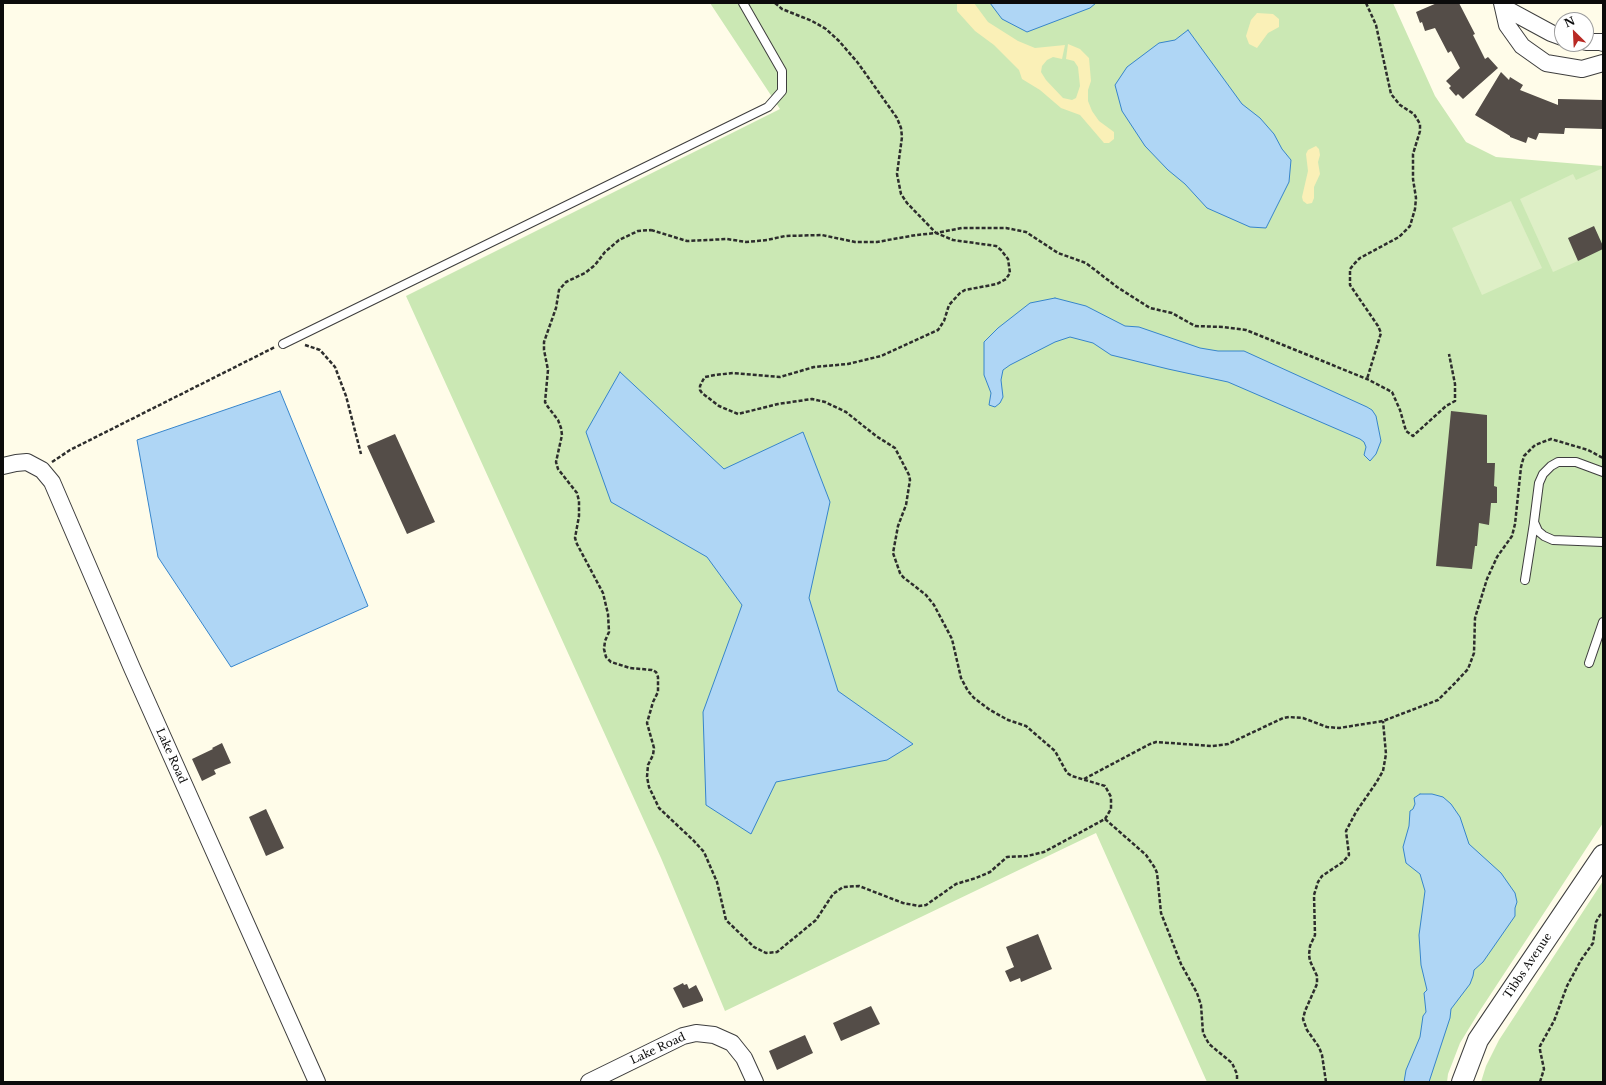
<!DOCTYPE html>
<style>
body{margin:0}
#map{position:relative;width:1606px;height:1085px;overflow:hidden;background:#fffce9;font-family:"Libre Baskerville",serif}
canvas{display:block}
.frame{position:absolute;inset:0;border:4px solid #0b0b0b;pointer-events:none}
.north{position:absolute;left:1554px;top:12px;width:40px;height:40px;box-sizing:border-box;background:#fff;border:1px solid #9d9d9d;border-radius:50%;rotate:336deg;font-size:11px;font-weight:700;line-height:16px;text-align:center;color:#0b0b0b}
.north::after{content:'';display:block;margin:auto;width:14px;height:18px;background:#b92a25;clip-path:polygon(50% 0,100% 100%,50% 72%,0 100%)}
</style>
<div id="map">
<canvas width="1606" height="1085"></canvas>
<div class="frame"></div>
<div class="north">N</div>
</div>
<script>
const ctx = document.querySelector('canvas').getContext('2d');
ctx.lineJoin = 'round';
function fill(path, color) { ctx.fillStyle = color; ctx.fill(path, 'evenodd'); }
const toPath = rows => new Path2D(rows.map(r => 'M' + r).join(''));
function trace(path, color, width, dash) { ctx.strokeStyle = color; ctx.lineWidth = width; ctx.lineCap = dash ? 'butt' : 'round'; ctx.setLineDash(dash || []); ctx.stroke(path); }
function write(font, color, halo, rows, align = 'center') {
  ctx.font = font + ' "Libre Baskerville",serif'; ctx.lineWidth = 4; ctx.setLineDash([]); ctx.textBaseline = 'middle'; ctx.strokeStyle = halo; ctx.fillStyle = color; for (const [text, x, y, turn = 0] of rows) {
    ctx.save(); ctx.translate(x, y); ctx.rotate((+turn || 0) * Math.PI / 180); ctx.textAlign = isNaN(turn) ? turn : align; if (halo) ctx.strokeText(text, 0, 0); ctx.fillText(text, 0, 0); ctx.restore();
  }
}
fill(toPath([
 [710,3,1393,3,1435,96,1466,142,1496,157,1603,166,1603,823,1479,1012,1460,1043,1448,1074,1447,1082,1207,1082,1096,833,725,1011,661,858,406,296,780,109],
 [1603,881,1603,1082,1481,1082,1486,1066,1499,1040]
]), '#cbe8b4');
fill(toPath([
 [957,3,974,3,988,22,1018,41,1035,48,1065,45,1062,59,1053,57,1047,60,1042,66,1041,72,1046,80,1063,98,1072,100,1076,98,1080,86,1078,67,1074,61,1066,59,1068,44,1080,49,1089,58,1091,81,1088,90,1088,101,1092,111,1099,121,1114,132,1114,139,1109,143,1104,143,1080,115,1061,108,1040,90,1022,79,1019,70,994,45,975,31,957,11],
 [1257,13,1273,14,1279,19,1279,27,1268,33,1257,48,1249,44,1246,36,1251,20],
 [1316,146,1319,149,1320,155,1318,162,1320,174,1314,187,1314,198,1312,203,1307,204,1303,201,1302,197,1308,171,1306,154,1308,150]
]), '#faf0b7');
fill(toPath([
 [1603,168,1603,239,1600,240,1594,227,1568,238,1578,261,1553,272,1520,199,1573,174,1576,180],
 [1511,201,1542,268,1482,295,1452,228]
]), '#deefc6');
const water = toPath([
 [990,3,1096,3,1090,8,1027,32,1002,19,990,3],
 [1188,30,1242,104,1260,118,1274,134,1282,149,1291,160,1289,182,1266,228,1250,227,1207,208,1185,184,1168,170,1145,146,1122,111,1115,85,1127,67,1159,43,1175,40,1188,30],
 [1055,298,1086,306,1125,326,1139,327,1200,348,1218,351,1244,351,1367,407,1372,410,1376,416,1381,441,1376,454,1370,461,1364,455,1366,447,1364,442,1360,439,1228,382,1168,369,1111,355,1093,343,1070,337,1055,342,1010,365,1003,370,1001,380,1003,397,1000,403,995,407,989,405,991,393,984,375,984,342,998,328,1030,303,1055,298],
 [620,372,724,469,803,432,830,502,809,598,838,691,913,744,887,760,776,782,751,834,706,805,703,712,742,605,707,557,611,502,586,432,620,372],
 [280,391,368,606,231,667,158,557,137,440,280,391],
 [1420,794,1432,794,1443,797,1451,804,1460,817,1469,844,1501,873,1515,893,1517,902,1515,908,1515,916,1483,962,1474,970,1473,976,1470,984,1451,1009,1450,1018,1429,1082,1404,1082,1406,1070,1420,1037,1423,1016,1426,1012,1424,993,1427,990,1421,965,1419,935,1425,891,1420,874,1406,863,1403,847,1409,826,1410,811,1413,809,1415,804,1414,798,1420,794]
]);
fill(water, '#afd6f5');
trace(water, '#3785cb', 1);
fill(toPath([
 [1437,3,1459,3,1475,34,1473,35,1485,59,1488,57,1498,68,1463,99,1458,94,1456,96,1449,88,1451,86,1446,81,1460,68,1451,51,1448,53,1435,28,1425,31,1422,22,1420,23,1416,12],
 [1501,72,1509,80,1510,77,1523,85,1520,90,1558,105,1558,99,1603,100,1603,129,1565,128,1564,134,1539,133,1536,140,1528,137,1526,143,1510,137,1510,136,1475,115],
 [1594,226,1603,246,1603,249,1578,261,1568,238],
 [1451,411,1487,415,1487,463,1495,463,1494,486,1497,487,1497,503,1491,503,1489,525,1479,523,1477,546,1475,546,1472,569,1436,566],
 [395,434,435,522,407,534,367,446],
 [222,743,231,763,214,770,216,774,202,781,192,759,213,749,212,748],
 [266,809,284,848,266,856,249,817],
 [1038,934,1052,969,1021,982,1020,978,1010,982,1005,971,1014,967,1006,947],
 [683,983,684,985,687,984,689,989,696,985,703,999,703,1001,683,1008,673,988],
 [871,1006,880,1024,841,1041,833,1023],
 [805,1035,813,1053,777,1070,769,1051]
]), '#544d48');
const service = toPath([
 [283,344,768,107,782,91,782,71,743,3],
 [1603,472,1576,462,1558,462,1551,466,1543,474,1539,483,1534,522,1538,531,1544,536,1553,540,1603,542],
 [1525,580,1534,523],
 [1589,663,1603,622]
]);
const minor = toPath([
 [1502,3,1507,25,1522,46,1546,63,1582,69,1603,63],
 [1503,7,1551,33,1562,37],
 [1586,42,1602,42,1603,43],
 [3,466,16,463,27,462,42,470,52,482,132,668,317,1082],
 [589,1082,683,1036,696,1033,714,1035,732,1043,744,1058,755,1082]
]);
const tertiary = toPath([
 [1462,1082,1478,1040,1603,855]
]);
trace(service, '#3e3e3e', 10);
trace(minor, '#3e3e3e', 18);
trace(tertiary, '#3e3e3e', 22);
trace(toPath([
 [775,3,782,9,812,21,826,29,839,41,858,63,897,118,901,128,902,137,897,174,901,194,907,203,936,233,962,228,1006,228,1026,232,1058,253,1086,263,1117,287,1150,308,1172,313,1195,326,1223,327,1246,330,1367,379,1392,392,1400,410,1406,431,1413,436,1446,406,1455,401,1455,384,1449,354],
 [1366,3,1376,25,1391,94,1400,105,1414,114,1420,124,1420,131,1413,154,1413,179,1416,198,1415,209,1410,226,1399,237,1360,258,1355,263,1350,269,1350,285,1378,326,1381,333,1367,379],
 [651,230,687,241,727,239,746,242,767,240,785,236,822,235,855,242,877,242,916,235,936,233,953,240,996,246,1001,250,1008,259,1010,273,1006,279,997,284,965,290,960,293,949,305,944,321,938,330,881,356,848,364,814,367,780,377,733,373,715,375,705,377,703,380,700,386,700,390,702,393,719,406,738,414,778,404,812,399,825,402,846,412,876,436,895,448,909,475,910,480,906,505,898,526,893,553,900,573,903,577,926,595,934,605,952,639,961,678,968,691,974,698,990,710,1008,720,1026,726,1055,751,1067,773,1072,776,1105,786,1111,797,1111,809,1105,819,1044,852,1027,856,1007,857,990,872,976,878,956,884,926,905,919,906,903,903,859,886,843,887,833,894,816,920,777,952,766,953,754,947,726,920,717,882,704,852,694,841,659,808,649,787,647,777,648,765,653,755,654,748,647,723,653,702,658,692,658,677,656,672,652,670,630,668,611,662,606,657,604,649,605,641,609,632,608,614,603,593,577,544,575,538,579,516,579,501,577,493,558,469,556,462,562,435,561,428,558,420,548,407,545,402,548,370,544,350,544,342,556,308,559,290,566,282,585,273,595,265,605,252,619,240,638,231,651,230],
 [305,345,320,350,335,367,346,396,361,454],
 [52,462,70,450,275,347],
 [1084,779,1150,744,1156,742,1212,746,1228,744,1283,718,1289,717,1303,718,1327,727,1339,728,1383,721,1438,700,1456,682,1468,669,1474,653,1475,618,1487,579,1497,557,1512,536,1515,524,1521,467,1524,456,1535,445,1551,439,1588,450,1603,458],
 [1105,819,1146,855,1155,868,1157,873,1161,913,1181,964,1197,993,1201,1005,1203,1033,1209,1044,1232,1063,1237,1074,1237,1082],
 [1326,1082,1322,1055,1319,1047,1307,1030,1303,1019,1305,1011,1317,984,1317,976,1310,961,1309,955,1310,946,1315,935,1314,895,1318,882,1322,876,1343,862,1349,855,1346,831,1356,812,1376,783,1383,771,1386,754,1383,721],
 [1540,1082,1544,1069,1540,1050,1540,1046,1554,1021,1567,986,1581,960,1593,943,1596,922,1600,915,1603,913]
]), '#2d2d2d', 2.5, [4, 2]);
trace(service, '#fff', 8);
trace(minor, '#fff', 16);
trace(tertiary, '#fff', 20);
write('11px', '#0b0b0b', '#fff', [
 ["Lake Road",171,756,66],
 ["Tibbs Avenue",1528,966,-56],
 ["Lake Road",658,1049,-25]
]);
</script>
